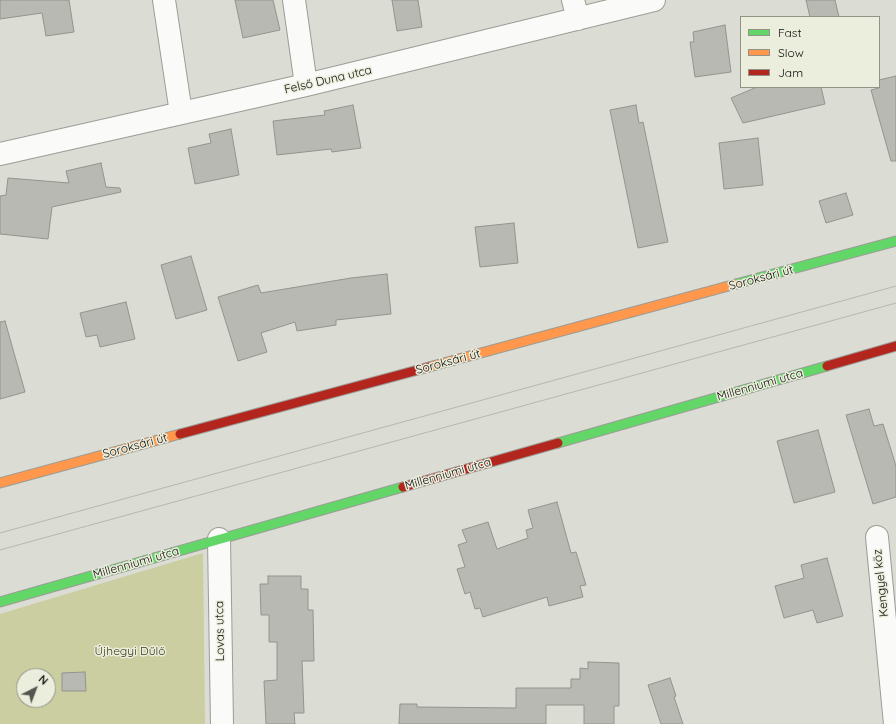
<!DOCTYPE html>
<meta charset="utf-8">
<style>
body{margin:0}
#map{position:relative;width:896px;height:724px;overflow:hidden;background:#dbdcd4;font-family:Quicksand,sans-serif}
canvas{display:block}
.legend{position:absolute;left:740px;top:16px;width:140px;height:72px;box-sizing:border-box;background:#ebeddd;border:1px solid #929388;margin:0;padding:5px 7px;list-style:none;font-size:12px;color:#0d0d08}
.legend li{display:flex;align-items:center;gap:8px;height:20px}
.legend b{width:20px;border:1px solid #929388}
.north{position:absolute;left:16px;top:668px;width:40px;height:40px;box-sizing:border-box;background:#ebeddd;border:1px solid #929388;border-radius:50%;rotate:42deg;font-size:11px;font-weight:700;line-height:16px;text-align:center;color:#0d0d08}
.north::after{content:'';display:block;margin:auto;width:14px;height:18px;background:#55554f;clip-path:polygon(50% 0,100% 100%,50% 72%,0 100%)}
</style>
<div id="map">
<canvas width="896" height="724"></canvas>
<ul class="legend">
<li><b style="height:5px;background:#63d668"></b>Fast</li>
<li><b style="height:5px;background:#ff974d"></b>Slow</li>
<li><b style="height:5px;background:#b3261e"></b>Jam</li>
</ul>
<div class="north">N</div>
</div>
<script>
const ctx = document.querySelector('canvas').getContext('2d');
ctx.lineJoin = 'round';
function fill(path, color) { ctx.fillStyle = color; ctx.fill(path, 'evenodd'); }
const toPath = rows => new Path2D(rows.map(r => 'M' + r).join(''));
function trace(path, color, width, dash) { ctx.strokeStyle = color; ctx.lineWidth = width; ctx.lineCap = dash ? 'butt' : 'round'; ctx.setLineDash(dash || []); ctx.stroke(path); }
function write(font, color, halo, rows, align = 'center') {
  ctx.font = font + ' Quicksand,sans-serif'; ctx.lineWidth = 3; ctx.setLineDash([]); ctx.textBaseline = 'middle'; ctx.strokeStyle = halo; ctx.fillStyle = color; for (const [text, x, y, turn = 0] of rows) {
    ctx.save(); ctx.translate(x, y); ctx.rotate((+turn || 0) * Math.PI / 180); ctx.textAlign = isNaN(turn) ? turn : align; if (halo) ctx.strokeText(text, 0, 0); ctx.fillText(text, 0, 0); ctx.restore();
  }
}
fill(toPath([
 [203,553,205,724,0,724,0,614],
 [24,676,48,676,48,700,24,700]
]), '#cbcea0');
const building = toPath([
 [0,0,69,0,74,32,46,36,42,13,0,19,0,0],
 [235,0,273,0,280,30,243,38,235,0],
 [392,0,418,0,422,27,397,31,392,0],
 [806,0,835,0,839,17,810,17,806,0],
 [725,25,731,72,695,77,690,42,694,42,693,32,725,25],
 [896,76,896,161,891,161,871,90,879,88,879,80,896,76],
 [757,87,821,87,825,104,743,123,731,98,757,87],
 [353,105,361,148,332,152,331,149,277,155,273,121,325,115,324,111,353,105],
 [636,105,639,123,643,122,668,242,638,248,610,110,636,105],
 [231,129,239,175,195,184,188,148,211,143,209,134,231,129],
 [758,138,763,185,724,189,719,143,758,138],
 [101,163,106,187,120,188,121,192,52,207,48,239,0,234,0,196,6,195,8,178,69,183,66,171,101,163],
 [846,193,853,215,826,223,819,201,846,193],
 [514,223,518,263,480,267,475,227,514,223],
 [191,256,207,310,176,319,161,265,191,256],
 [387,274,391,314,336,320,336,325,297,331,295,322,261,333,267,352,238,361,218,297,258,285,261,293,351,278,387,274],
 [126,302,135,339,100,347,97,335,86,337,80,313,126,302],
 [5,321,25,392,0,399,0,322,5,321],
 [869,409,874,426,883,424,896,466,896,497,873,504,846,415,869,409],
 [818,430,835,492,794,503,777,441,818,430],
 [557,502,571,553,576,552,586,585,580,586,583,597,549,606,547,597,483,617,480,608,475,609,470,592,465,594,457,569,465,567,458,545,467,542,462,530,488,522,497,549,528,538,526,530,533,528,528,510,557,502],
 [827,558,843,616,817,623,813,610,784,618,775,586,804,578,801,565,827,558],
 [268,576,301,576,301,589,308,589,308,610,313,610,314,661,302,661,304,713,294,713,295,724,266,724,264,681,277,680,277,642,269,642,269,615,261,615,260,584,268,584,268,576],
 [588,662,619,663,619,706,614,706,614,724,584,724,584,705,546,705,546,724,399,724,400,704,417,704,417,707,516,708,516,688,571,688,571,679,580,679,580,668,588,669,588,662],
 [85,672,86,691,62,691,62,673,85,672],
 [670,678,676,696,674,697,683,724,661,724,648,685,670,678]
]);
fill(building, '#b9b9b4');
trace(building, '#93948e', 1);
const street = toPath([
 [164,0,181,113],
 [294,0,306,85],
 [573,0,578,19],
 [0,154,306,85,654,0],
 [877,537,895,724],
 [219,539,222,724]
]);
const fast = toPath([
 [736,284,896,241],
 [558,443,827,366],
 [0,602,403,487]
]);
const slow = toPath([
 [429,367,736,284],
 [0,483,180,434]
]);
const jam = toPath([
 [827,366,896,346],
 [180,434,429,367],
 [403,487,558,443]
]);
trace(street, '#9b9c96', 24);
trace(fast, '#9b9c96', 11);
trace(slow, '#9b9c96', 11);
trace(jam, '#9b9c96', 11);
trace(street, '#fafaf9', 22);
trace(fast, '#63d668', 9);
trace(slow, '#ff974d', 9);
trace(jam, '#b3261e', 9);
trace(toPath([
 [0,533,896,286],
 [0,550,896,303]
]), '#b6b7b5', 1);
write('12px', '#0d0d08', '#ebeddd', [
 ["Felső Duna utca",328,80,-13],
 ["Soroksári út",761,278,-15],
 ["Soroksári út",448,362,-15],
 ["Millenniumi utca",760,385,-16],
 ["Soroksári út",135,446,-15],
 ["Millenniumi utca",448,474,-16],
 ["Millenniumi utca",136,563,-16],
 ["Kengyel köz",881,583,-96],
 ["Lovas utca",220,631,-91]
]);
write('12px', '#3a3c15', '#ebeddd', [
 ["Újhegyi Dűlő",130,651]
]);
</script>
